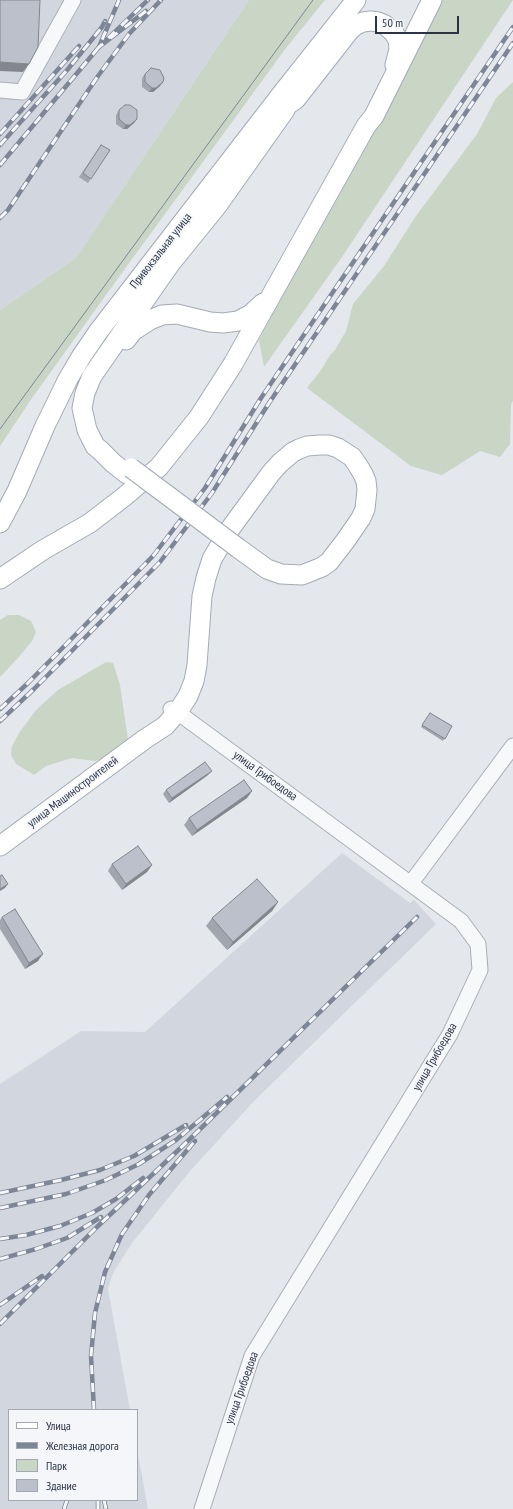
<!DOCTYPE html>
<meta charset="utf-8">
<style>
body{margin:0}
#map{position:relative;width:513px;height:1509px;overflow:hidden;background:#e4e7ec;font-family:"PT Sans Narrow",sans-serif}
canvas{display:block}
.legend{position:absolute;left:8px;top:1409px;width:130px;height:92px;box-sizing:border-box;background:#f4f6f9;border:1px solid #a4a8b1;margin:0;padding:5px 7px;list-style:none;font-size:12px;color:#2b3445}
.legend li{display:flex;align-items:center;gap:8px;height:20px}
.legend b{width:20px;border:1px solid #a4a8b1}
.scale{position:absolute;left:375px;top:16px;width:84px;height:18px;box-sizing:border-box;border:2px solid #2b3445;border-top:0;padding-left:5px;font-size:12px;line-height:14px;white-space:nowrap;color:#2b3445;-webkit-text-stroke:3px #f4f6f9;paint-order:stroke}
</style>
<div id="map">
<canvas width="513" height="1509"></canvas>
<ul class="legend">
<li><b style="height:5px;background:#fff"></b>Улица</li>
<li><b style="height:5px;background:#7d8696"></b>Железная дорога</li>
<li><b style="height:11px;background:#c9d6c5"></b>Парк</li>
<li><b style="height:11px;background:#bbc0ca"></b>Здание</li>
</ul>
<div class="scale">50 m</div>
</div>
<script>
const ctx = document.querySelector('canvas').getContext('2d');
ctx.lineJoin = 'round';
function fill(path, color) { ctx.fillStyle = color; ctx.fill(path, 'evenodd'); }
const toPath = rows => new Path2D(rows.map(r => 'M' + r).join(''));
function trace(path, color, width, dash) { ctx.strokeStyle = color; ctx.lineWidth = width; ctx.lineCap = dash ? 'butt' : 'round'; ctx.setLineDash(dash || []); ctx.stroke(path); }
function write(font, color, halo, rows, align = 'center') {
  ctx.font = font + ' "PT Sans Narrow",sans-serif'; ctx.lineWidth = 3; ctx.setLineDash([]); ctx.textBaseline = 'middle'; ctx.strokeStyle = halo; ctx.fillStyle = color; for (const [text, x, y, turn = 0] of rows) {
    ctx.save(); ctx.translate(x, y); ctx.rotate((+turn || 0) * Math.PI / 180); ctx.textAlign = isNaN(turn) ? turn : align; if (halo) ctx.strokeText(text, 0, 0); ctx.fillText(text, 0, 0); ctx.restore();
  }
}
fill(toPath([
 [0,0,249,0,76,258,0,310],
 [342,853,410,903,414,900,436,924,256,1099,190,1171,132,1243,113,1273,108,1289,130,1410,9,1410,9,1500,137,1500,137,1449,148,1509,0,1509,0,1084,81,1031,145,1032]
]), '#d2d6de');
fill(toPath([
 [249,0,325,0,286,48,116,281,32,398,0,446,0,310,76,258],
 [430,0,513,0,342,257,264,367,259,340,383,98],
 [513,82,513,401,511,404,510,444,500,457,480,451,442,475,411,466,307,388,321,370,330,355,335,350,346,331,353,304,384,266,416,216,477,134,496,98],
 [8,615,19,615,31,621,36,632,32,641,18,658,0,677,0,620],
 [106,662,113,663,120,685,128,740,107,758,95,761,72,758,46,766,34,775,16,764,11,755,12,746,19,733,36,710,58,690]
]), '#c9d6c5');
const minor = toPath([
 [0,90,22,92,73,0],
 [171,709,184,717,461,921,478,944,480,970,450,1034,252,1356,202,1509],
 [411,883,513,746]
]);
const major = toPath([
 [289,104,296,99,350,30,356,25,363,22,371,21,378,22,385,25,394,33,398,40,399,49,395,65],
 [126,340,133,331,150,320,162,315,177,314,210,322,223,323,238,321,251,314,263,303],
 [127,474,113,463,100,450,95,446,87,430,82,408,85,393,92,376,170,264,217,206,285,110],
 [0,523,17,491,45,426,68,379,81,357,98,332,280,96,356,0],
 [0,579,43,550,90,523,125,496,159,467,199,417,233,364,366,126,374,116,432,0],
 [0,846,145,739,165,726,179,710,188,696,194,681,197,665,202,596,206,578,212,559,230,529,271,473,280,463,293,452,299,449,307,446,320,445,329,445,338,448,352,457,357,464,363,474,366,481,367,490,365,509,361,518,346,540,329,562,322,567,302,575,281,574,267,569,238,548]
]);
trace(minor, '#a9aeb7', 17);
trace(major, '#a3abb8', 21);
trace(minor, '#f7f8fa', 15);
trace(major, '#fff', 19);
trace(toPath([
 [0,429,313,0]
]), '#7d8696', 1);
const rail = toPath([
 [146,11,99,47,148,0],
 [0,134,79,46],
 [0,145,68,69,102,27,105,21],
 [0,165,99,47,119,0],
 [0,218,8,210,98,76,129,34,161,0],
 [0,709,28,683,153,556,205,488,261,398,513,27],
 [0,721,34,689,160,562,212,493,269,403,513,43],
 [0,1193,61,1180,100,1170,134,1156,186,1125],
 [0,1208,66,1194,106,1180,139,1164,176,1140,227,1097],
 [0,1239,26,1235,60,1226,92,1213,116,1199,143,1178],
 [0,1259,36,1249,67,1238,101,1217],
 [0,1305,42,1276],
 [0,1324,97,1227,190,1139,417,917],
 [94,1410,91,1356,95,1313,105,1272,122,1234,149,1195,195,1141],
 [98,1500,98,1509],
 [104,1500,106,1509],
 [64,1509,67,1500]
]);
trace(rail, '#7d8696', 4.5);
trace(rail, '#f4f6f9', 3, [9]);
const majorBridge = toPath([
 [131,468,238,548]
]);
trace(majorBridge, '#a3abb8', 21, []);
trace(majorBridge, '#fff', 19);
fill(toPath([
 [145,74,160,86,153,92,149,92,142,87,142,78],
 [119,110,137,119,134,123,127,129,123,129,116,124,116,115],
 [101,145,110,150,88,183,79,177],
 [430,713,452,726,443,741,421,727],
 [208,775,169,803,163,794,166,790],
 [252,791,247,798,192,836,184,825,189,818],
 [112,864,152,865,147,872,122,890,108,871],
 [278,902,272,911,227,950,206,926,212,918],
 [2,917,38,961,25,969,0,929,0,920]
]), '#a1a5ae');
fill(toPath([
 [0,62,29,64,23,72,0,71],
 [163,82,160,86,153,92,149,92,152,88],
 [137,119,134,123,127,129,123,129,126,125],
 [212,771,208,775,169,803,172,798],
 [252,791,247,798,192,836,197,830],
 [152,865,147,872,122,890,126,884],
 [8,884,5,888,0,891,0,889],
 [278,902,272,911,227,950,233,942],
 [43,954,38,961,25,969,29,963]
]), '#83868d');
const building = toPath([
 [0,0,40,0,38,47,29,64,0,62,0,0],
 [151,68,160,70,164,78,163,82,156,88,152,88,145,82,145,74,151,68],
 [125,105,130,105,137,110,137,119,130,125,126,125,119,119,119,110,125,105],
 [101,145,110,150,91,179,83,173,101,145],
 [430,713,452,726,445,739,422,725,430,713],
 [205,762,212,771,172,798,166,790,205,762],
 [244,780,252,791,197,830,189,818,244,780],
 [138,846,152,865,126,884,112,864,138,846],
 [2,875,8,884,0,889,0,876,2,875],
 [257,879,278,902,233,942,212,918,257,879],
 [15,909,43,954,29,963,2,917,15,909]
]);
fill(building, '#bbc0ca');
trace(building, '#83868d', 1);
write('12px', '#2b3445', '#f4f6f9', [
 ["Привокзальная улица",161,251,-52],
 ["улица Грибоедова",265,776,36],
 ["улица Машиностроителей",73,792,-37],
 ["улица Грибоедова",435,1057,-60],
 ["улица Грибоедова",242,1388,-70]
]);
</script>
